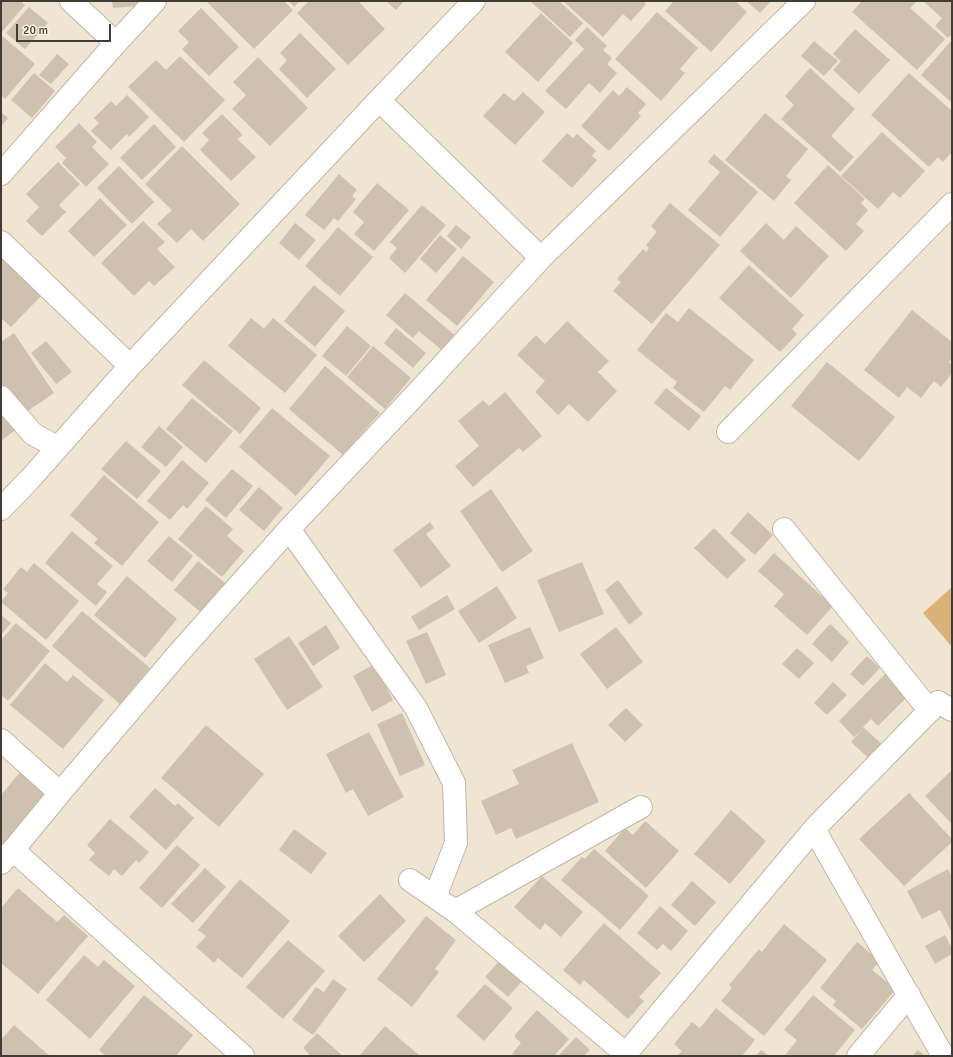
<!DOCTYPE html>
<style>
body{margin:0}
#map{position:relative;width:953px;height:1057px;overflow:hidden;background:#f0e4d2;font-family:Signika,sans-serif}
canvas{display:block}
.frame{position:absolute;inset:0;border:2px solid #413c35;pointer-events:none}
.scale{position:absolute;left:16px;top:24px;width:95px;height:18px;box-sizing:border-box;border:2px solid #413c35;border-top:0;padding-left:5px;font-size:12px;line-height:14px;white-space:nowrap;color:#413c35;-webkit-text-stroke:3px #fef1df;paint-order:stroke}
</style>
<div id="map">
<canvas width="953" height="1057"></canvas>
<div class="frame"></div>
<div class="scale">20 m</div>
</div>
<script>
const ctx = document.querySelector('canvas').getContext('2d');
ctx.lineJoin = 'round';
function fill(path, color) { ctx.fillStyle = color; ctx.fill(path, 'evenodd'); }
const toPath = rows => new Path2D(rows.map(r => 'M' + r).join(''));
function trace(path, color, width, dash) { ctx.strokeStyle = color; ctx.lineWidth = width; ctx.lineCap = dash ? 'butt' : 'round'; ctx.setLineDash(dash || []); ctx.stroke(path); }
fill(toPath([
 [952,587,952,647,923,613]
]), '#dab279');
fill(toPath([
 [1,1,24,1,22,3,25,5,2,32,1,31],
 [112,1,141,1,141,6,113,8],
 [206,1,284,1,293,10,254,49],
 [289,1,300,1,294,7],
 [309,1,358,1,385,29,348,65,297,13],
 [386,1,404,1,396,10],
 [530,1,559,1,583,23,570,37],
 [563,1,643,1,646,4,631,21,623,14,603,37],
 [674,1,735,1,747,12,711,52,665,11],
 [746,1,771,1,760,13],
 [862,1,917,1,910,8,945,39,917,70,852,12],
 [923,1,952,1,952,34,948,38,935,26,942,18],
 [29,7,48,23,25,49,6,33],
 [201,8,239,47,209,76,182,49,189,42,178,31],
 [657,12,698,48,680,69,685,73,661,101,615,59],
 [541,13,573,43,538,82,505,52],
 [587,27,607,46,603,50,612,58,607,64,617,73,600,93,589,83,566,109,545,91,584,49,575,40],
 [855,29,890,60,859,94,833,70,841,61,833,54],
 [300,33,336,69,307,98,279,69,287,60,280,53],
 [1,35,35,64,5,99,1,95],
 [814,41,838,61,824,76,801,56],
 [951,41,952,42,952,103,921,75],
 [57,54,69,64,51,84,39,75],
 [180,56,225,100,184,142,128,87,156,60,166,70],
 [258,57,308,108,270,146,232,109,246,95,233,82],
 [810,68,855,109,831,136,854,157,840,172,781,119,794,105,785,96],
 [34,73,55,91,32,118,11,100],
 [909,73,952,111,952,152,943,162,938,157,929,167,871,115],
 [627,87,646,104,638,113,641,116,609,151,581,126,613,90,619,96],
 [523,92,545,112,515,145,483,116,504,93,514,101],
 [127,95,149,117,129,137,127,134,111,150,91,131,99,123,94,118,111,101,116,106],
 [1,112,8,118,1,127],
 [765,113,808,149,786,176,791,180,774,201,725,160],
 [222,114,243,135,237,139,256,157,231,181,200,150,209,140,202,133],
 [79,123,97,142,92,147,109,164,86,187,62,163,66,158,55,147],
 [154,124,176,147,142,180,120,158],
 [882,132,925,171,900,198,893,192,878,209,841,176],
 [567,133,573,138,577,134,596,151,592,156,597,160,572,188,542,161],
 [182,146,240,204,203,241,191,229,177,243,157,224,172,210,145,184],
 [714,154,758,192,720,237,688,210,720,172,708,162],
 [58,162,80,184,59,205,66,212,42,236,26,221,39,207,26,194],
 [828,165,865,199,861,203,868,210,856,224,864,231,846,251,794,203],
 [119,166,154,202,132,224,97,188],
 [339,174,357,190,352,196,356,199,338,221,334,218,324,230,305,215],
 [377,183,409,210,374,251,354,234,364,222,353,212],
 [100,198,127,225,94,257,68,231],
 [670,203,720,245,652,324,613,291,621,282,617,279,643,249,646,252,649,248,646,245,657,232,651,226],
 [422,205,446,225,405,273,389,258,397,248,390,242],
 [143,221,165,242,157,249,175,267,154,286,149,281,134,296,101,263],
 [295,223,316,240,299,260,279,243],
 [766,223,784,240,796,226,829,256,791,298,740,251],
 [456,225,471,237,461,249,447,236],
 [338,227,373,257,340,296,305,266],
 [440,235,457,249,436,273,420,259],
 [1,253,44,293,11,327,1,318],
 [463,256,494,282,457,326,426,300],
 [749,265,804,315,792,329,797,334,780,352,719,298],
 [314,285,345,311,315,347,284,321],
 [405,293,457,337,444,352,419,331,413,338,386,315],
 [689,308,754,360,730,390,725,386,704,412,673,388,677,382,637,350,666,313,678,322],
 [912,310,952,342,952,358,949,362,952,365,952,373,941,387,934,381,921,398,907,387,899,398,864,370],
 [251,318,264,329,273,318,317,355,285,393,228,346],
 [567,321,609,361,598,372,617,391,588,422,569,404,558,415,535,392,545,381,517,355,536,335,545,344],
 [347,326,371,346,346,376,322,356],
 [396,328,426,353,413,368,384,343],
 [14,333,54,393,19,417,1,391,1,342],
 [46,341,72,372,56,384,31,353],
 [373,346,411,378,385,409,347,377],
 [204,360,261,408,240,434,182,385],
 [827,362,895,417,859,461,791,406],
 [325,366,380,413,343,455,289,409],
 [666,388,701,416,689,431,654,403],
 [505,392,542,436,523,452,519,448,473,487,455,466,479,446,458,421,483,400,489,406],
 [192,398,233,431,206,463,166,429],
 [1,407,17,429,1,441],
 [272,408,330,456,296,496,239,447],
 [159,426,183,447,166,467,141,447],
 [126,441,161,471,137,499,101,469],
 [182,460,209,483,187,509,183,505,170,520,147,501],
 [232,469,253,486,226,518,205,500],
 [104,475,159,522,122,566,94,543,98,539,70,515],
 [259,487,283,508,264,531,239,510],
 [491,489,533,551,502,572,460,511],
 [206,506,233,529,227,536,244,551,222,577,178,539],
 [748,512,773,535,755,555,730,533],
 [430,522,434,528,426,534,451,566,421,588,393,550],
 [714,528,746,560,727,579,694,548],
 [72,531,113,566,97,584,107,592,96,606,45,563],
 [169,536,193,556,172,582,147,561],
 [774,553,833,606,807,635,774,606,784,594,758,571],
 [198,561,229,586,204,615,174,590],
 [582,562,604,614,559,632,537,580],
 [34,563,79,601,46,640,1,602,8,593,3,589,21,567,27,572],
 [127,576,177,619,145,658,94,615],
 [618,580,643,614,629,625,605,590],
 [497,586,517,618,479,643,458,611],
 [447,595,455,609,419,630,411,617],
 [82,611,150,668,120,704,52,646],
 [1,615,11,623,1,635],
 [16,623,50,651,8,701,1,695,1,640],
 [830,624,849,642,832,662,812,644],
 [326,625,340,648,313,666,298,643],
 [530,627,544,658,526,666,529,673,505,683,488,645],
 [616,627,643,662,607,689,580,654],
 [427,632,446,675,426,684,406,641],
 [289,636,323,687,287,710,254,659],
 [797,648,814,663,799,679,782,664],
 [867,656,880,668,863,686,850,674],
 [45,663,67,682,73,675,104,700,63,749,10,705],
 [375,664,393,700,372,712,353,676],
 [889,670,912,692,878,726,871,719,863,727,888,750,875,764,851,742,862,730,854,737,839,721],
 [833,682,847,695,827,715,814,703],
 [626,708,643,725,625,742,608,725],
 [402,713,425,765,400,776,377,724],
 [206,725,264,774,219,827,161,778],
 [369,732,404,797,368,816,353,789,346,793,326,754],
 [572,743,599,802,516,839,511,828,496,835,481,801,519,784,512,770],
 [22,770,52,796,1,856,1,795],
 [952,770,952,824,925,796],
 [155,788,175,806,178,803,194,818,166,850,129,817],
 [909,793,952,839,952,842,904,886,859,839],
 [731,810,766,841,730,884,694,854],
 [110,819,149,852,139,863,136,860,122,876,114,869,109,876,89,860,95,853,87,845],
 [645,821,679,851,646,888,605,851,625,828,633,835],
 [294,829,327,853,311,874,279,850],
 [177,845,200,865,162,908,139,888],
 [594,849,649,896,620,930,561,880,582,857,585,859],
 [205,868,226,887,193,923,171,904],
 [948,869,952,877,952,933,940,910,922,919,907,891],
 [542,876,583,912,561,937,545,923,540,930,514,907],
 [240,879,290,921,242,978,218,958,214,963,196,947,206,936,198,930],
 [692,881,716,902,695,926,671,905],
 [18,888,57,922,64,915,88,936,38,994,1,963,1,908],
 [380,894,406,921,364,962,338,936],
 [660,906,688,931,671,951,663,944,657,950,637,933],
 [426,916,456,940,435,969,439,972,412,1007,377,979],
 [604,923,661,973,639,997,644,1001,628,1019,584,980,580,985,563,970],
 [784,924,827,960,764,1036,721,1001,732,988,729,985,759,949,762,952],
 [945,935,952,948,952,954,935,964,925,946],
 [288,940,325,971,283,1019,246,987],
 [857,942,880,961,872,970,896,989,862,1029,833,1005,836,1001,820,988],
 [84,955,98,967,104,960,135,986,90,1039,46,1000],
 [500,960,523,980,508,997,485,977],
 [333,979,347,989,313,1035,292,1020,316,987,324,992],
 [485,984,513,1008,484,1041,456,1016],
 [144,995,193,1035,176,1056,106,1056,99,1050],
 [813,995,855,1030,834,1056,788,1056,786,1054,797,1040,784,1030],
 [716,1008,755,1040,742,1056,677,1056,682,1051,674,1044,692,1022,700,1028],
 [537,1010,569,1039,554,1056,515,1056,512,1054,521,1043,514,1036],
 [14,1025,50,1056,1,1056,1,1040],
 [385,1026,420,1056,359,1056],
 [317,1033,343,1056,311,1056,303,1048],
 [576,1037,590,1050,584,1056,558,1056],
 [761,1050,769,1056,756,1056],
 [918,1050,925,1056,912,1056]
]), '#cec1b0');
const minor = toPath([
 [71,1,116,43],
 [1,174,116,43,155,1],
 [1,242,130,366],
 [541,258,804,1],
 [1,397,33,434,57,447],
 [728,432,952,204],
 [1,509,30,479,130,366,379,100,474,1],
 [289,529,416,708,454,783,456,843,435,897],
 [784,529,930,711],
 [1,740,60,793,13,850],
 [60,793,177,655,289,529,418,392,541,258,379,100],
 [814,829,942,1054],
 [1,863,13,850,243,1056],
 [410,880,455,911,626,1054],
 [455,911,641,807],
 [624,1056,814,829,938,702,952,710],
 [858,1056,909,995]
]);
trace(minor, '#c2b6a5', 24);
trace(minor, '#fff', 22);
</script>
